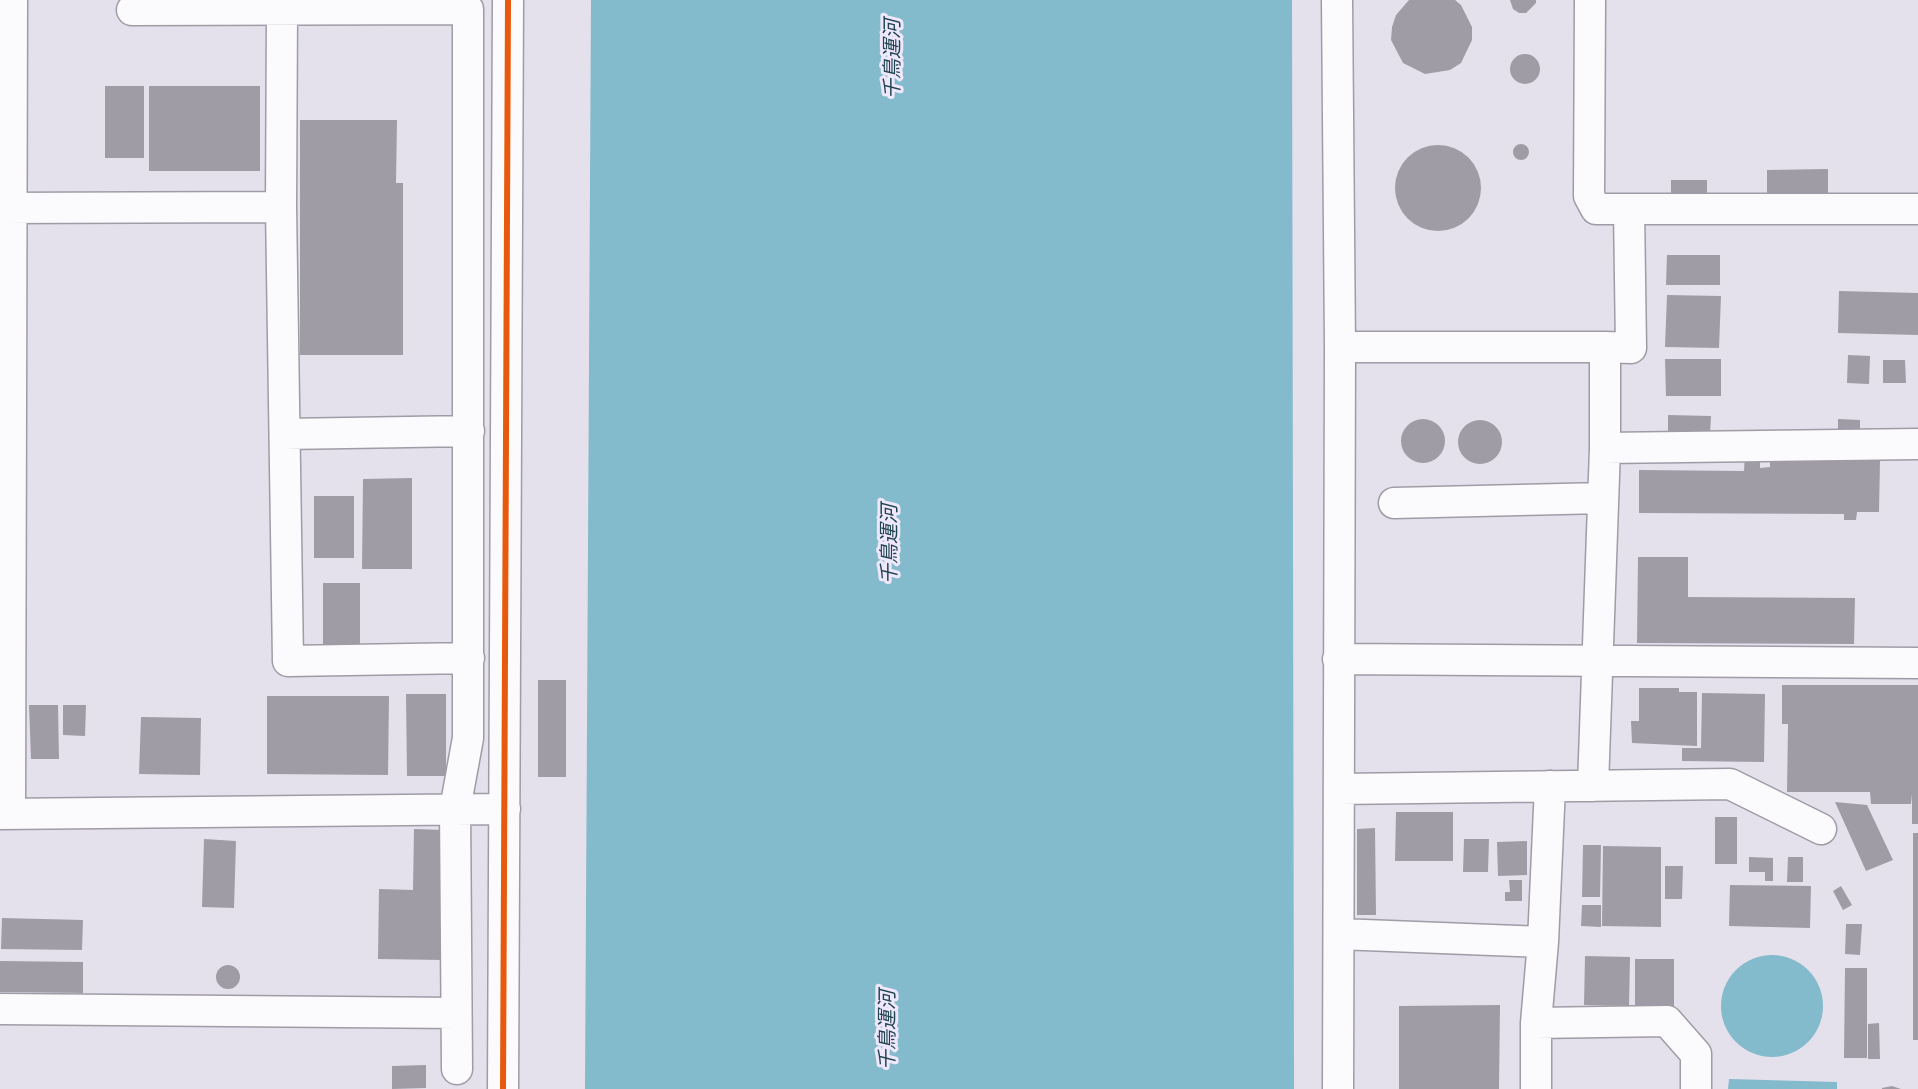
<!DOCTYPE html>
<meta charset="utf-8">
<style>
body{margin:0}
canvas{display:block;background:#e4e0ec}
</style>
<canvas width="1918" height="1089"></canvas>
<script>
const ctx = document.querySelector('canvas').getContext('2d');
ctx.lineJoin = 'round';
function fill(path, color) { ctx.fillStyle = color; ctx.fill(path, 'evenodd'); }
const toPath = rows => new Path2D(rows.map(r => 'M' + r).join(''));
function trace(path, color, width, dash) { ctx.strokeStyle = color; ctx.lineWidth = width; ctx.lineCap = dash ? 'butt' : 'round'; ctx.setLineDash(dash || []); ctx.stroke(path); }
function write(font, color, halo, rows, align = 'center') {
  ctx.font = font + ' "Golos Text","Noto Sans JP",sans-serif'; ctx.lineWidth = 6; ctx.setLineDash([]); ctx.textBaseline = 'middle'; ctx.strokeStyle = halo; ctx.fillStyle = color; for (const [text, x, y, turn = 0] of rows) {
    ctx.save(); ctx.translate(x, y); ctx.rotate((+turn || 0) * Math.PI / 180); ctx.textAlign = isNaN(turn) ? turn : align; if (halo) ctx.strokeText(text, 0, 0); ctx.fillText(text, 0, 0); ctx.restore();
  }
}
fill(toPath([
 [591,0,1292,0,1294,1089,585,1089],
 '1721 1006a51 51 0 1 1 102 0a51 51 0 1 1-102 0Z',
 [1729,1079,1837,1082,1837,1089,1728,1089]
]), '#83bacc');
fill(toPath([
 [1409,0,1455,0,1461,5,1472,27,1472,40,1461,63,1450,70,1425,74,1403,63,1391,40,1392,27,1396,15],
 [1510,0,1536,0,1536,3,1526,13,1519,13,1513,9],
 '1510 69a15 15 0 1 1 30 0a15 15 0 1 1-30 0Z',
 [105,86,144,86,144,158,105,158],
 [149,86,260,86,260,171,149,171],
 [300,120,397,120,396,183,403,183,403,355,300,355],
 '1513 152a8 8 0 1 1 16 0a8 8 0 1 1-16 0Z',
 '1395 188a43 43 0 1 1 86 0a43 43 0 1 1-86 0Z',
 [1828,169,1828,195,1767,196,1767,170],
 [1671,180,1707,180,1707,194,1671,193],
 [1667,255,1720,255,1720,285,1666,285],
 [1839,291,1918,293,1918,335,1838,333],
 [1667,295,1721,296,1719,348,1665,347],
 [1848,355,1870,356,1869,384,1847,383],
 [1665,359,1721,359,1721,396,1666,396],
 [1883,360,1905,360,1906,383,1883,383],
 [1668,415,1711,416,1710,434,1668,433],
 '1401 441a22 22 0 1 1 44 0a22 22 0 1 1-44 0Z',
 [1838,419,1860,420,1860,431,1838,430],
 '1458 442a22 22 0 1 1 44 0a22 22 0 1 1-44 0Z',
 [1770,452,1842,453,1842,461,1880,461,1879,512,1857,512,1856,520,1844,520,1844,514,1639,513,1639,470,1744,471,1745,454,1760,454,1760,468,1770,467],
 [412,478,412,569,362,569,363,479],
 [314,496,354,496,354,558,314,558],
 [1638,557,1688,557,1688,597,1855,598,1854,644,1637,643],
 [323,583,360,583,360,644,323,644],
 [538,680,566,680,566,777,538,777],
 [1782,685,1918,685,1918,824,1912,824,1912,794,1911,804,1871,804,1870,792,1787,792,1788,724,1782,724],
 [1639,688,1679,688,1679,692,1697,692,1697,746,1632,743,1631,721,1639,721],
 [1702,693,1765,694,1764,762,1682,761,1682,748,1701,748],
 [406,694,446,694,446,776,407,776],
 [267,696,389,696,388,775,267,774],
 [29,705,58,705,59,759,31,759],
 [63,705,86,705,85,736,63,735],
 [141,717,201,718,200,775,139,774],
 [1835,802,1867,805,1893,860,1866,871],
 [1396,812,1453,812,1453,861,1395,861],
 [1715,817,1737,817,1737,864,1715,864],
 [1375,828,1376,915,1357,915,1357,829],
 [414,829,444,830,442,960,378,959,379,889,413,890],
 [1913,833,1918,833,1918,1040,1913,1040],
 [204,839,236,841,234,908,202,907],
 [1464,839,1489,839,1488,872,1463,872],
 [1527,841,1527,875,1498,876,1497,842],
 [1583,845,1601,845,1600,897,1582,897],
 [1603,846,1661,847,1661,927,1602,926],
 [1749,857,1773,858,1773,881,1765,881,1765,872,1749,872],
 [1788,857,1803,857,1803,882,1787,882],
 [1665,866,1683,866,1682,899,1665,899],
 [1509,880,1522,880,1522,901,1505,901,1505,892,1510,892],
 [1730,885,1811,886,1810,928,1729,926],
 [1841,886,1852,905,1843,910,1833,891],
 [1582,905,1601,905,1601,927,1581,926],
 [2,918,83,920,82,950,1,949],
 [1846,924,1862,924,1860,955,1845,954],
 [1585,956,1630,957,1629,1006,1584,1005],
 [1635,959,1674,959,1674,1007,1635,1008],
 [0,961,83,962,83,993,0,992],
 '216 977a12 12 0 1 1 24 0a12 12 0 1 1-24 0Z',
 [1845,968,1867,968,1867,1058,1844,1058],
 [1500,1005,1499,1089,1399,1089,1399,1006],
 [1879,1023,1880,1059,1868,1059,1868,1024],
 [426,1065,426,1088,392,1089,392,1066],
 [1892,1086,1901,1089,1882,1089,1882,1088]
]), '#a09ca6');
const minor = toPath([
 [1337,0,1340,347,1338,1089],
 [1590,0,1589,196,1596,209,1918,209],
 [132,10,468,9,468,738,455,809,457,1069],
 [281,207,282,9],
 [0,208,281,207,288,661,469,658],
 [1340,347,1605,347],
 [285,434,469,431],
 [1605,448,1918,444],
 [1394,503,1603,498],
 [1338,659,1918,663],
 [1593,786,1605,448,1605,347,1631,348,1629,209],
 [1339,789,1730,784,1821,829],
 [0,814,505,809],
 [10,814,12,0],
 [1339,934,1543,942],
 [0,1009,456,1013],
 [1536,1023,1667,1021,1696,1054,1696,1089],
 [503,1089,508,0],
 [1536,1089,1536,1023,1543,942,1550,786]
]);
trace(minor, '#a09ca6', 33);
trace(minor, '#fbfafc', 30);
trace(toPath([
 [503,1089,508,0]
]), '#e8590c', 6);
write('italic 20px', '#1f444d', '#efe8fc', [
 ["千鳥運河",893,59,-90],
 ["千鳥運河",890,544,-90],
 ["千鳥運河",888,1030,-90]
]);
</script>
